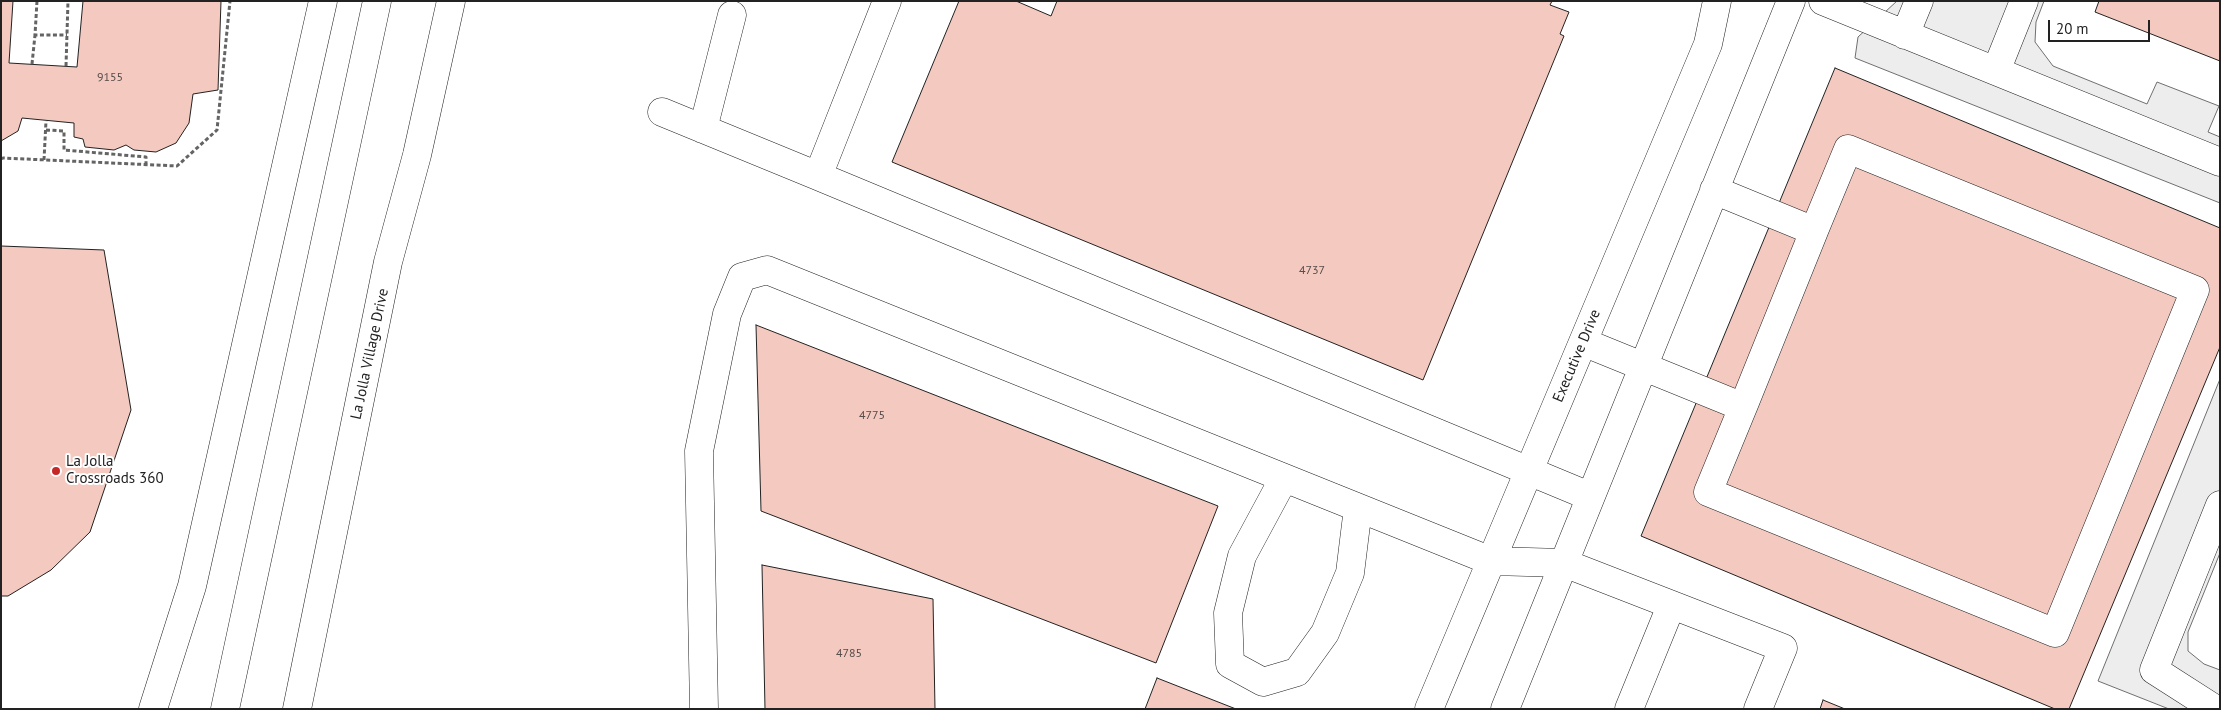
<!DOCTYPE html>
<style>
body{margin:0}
#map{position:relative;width:2221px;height:710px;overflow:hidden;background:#fff;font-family:"PT Sans",sans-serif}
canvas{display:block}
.frame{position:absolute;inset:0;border:2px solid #222;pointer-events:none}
.scale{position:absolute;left:2048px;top:20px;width:102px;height:22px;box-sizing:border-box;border:2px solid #222;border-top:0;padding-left:6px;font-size:15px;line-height:18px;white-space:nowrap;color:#222;-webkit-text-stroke:4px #fff;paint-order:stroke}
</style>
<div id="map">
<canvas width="2221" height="710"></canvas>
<div class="frame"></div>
<div class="scale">20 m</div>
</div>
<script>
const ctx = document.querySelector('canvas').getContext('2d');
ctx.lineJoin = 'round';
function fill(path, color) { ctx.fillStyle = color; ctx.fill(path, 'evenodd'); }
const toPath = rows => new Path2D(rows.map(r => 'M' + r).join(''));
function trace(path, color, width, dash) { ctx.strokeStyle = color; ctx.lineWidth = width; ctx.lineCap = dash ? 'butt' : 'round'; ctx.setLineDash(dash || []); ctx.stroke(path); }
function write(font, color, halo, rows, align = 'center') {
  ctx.font = font + ' "PT Sans",sans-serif'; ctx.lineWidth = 4; ctx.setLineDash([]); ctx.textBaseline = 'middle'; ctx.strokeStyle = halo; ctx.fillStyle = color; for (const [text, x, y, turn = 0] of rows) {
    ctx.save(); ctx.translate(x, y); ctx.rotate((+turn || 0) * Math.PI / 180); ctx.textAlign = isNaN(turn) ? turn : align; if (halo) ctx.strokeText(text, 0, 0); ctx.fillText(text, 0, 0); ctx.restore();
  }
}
const parking = toPath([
 [1897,1,2044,1,2036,22,2035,42,2053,66,2147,104,2157,82,2219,106,2208,132,2220,137,2220,203,1855,58,1858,37,1897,1],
 [2220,379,2220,553,2188,632,2188,651,2204,664,2220,670,2220,709,2169,709,2098,681,2220,379]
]);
fill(parking, '#ededed');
trace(parking, '#6f6f6f', 1);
const building = toPath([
 [1,1,13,1,9,63,77,67,83,1,221,1,218,90,193,94,189,123,176,143,156,152,134,150,126,145,114,150,85,147,83,139,74,137,74,123,22,118,18,131,1,141,1,1],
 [959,1,1016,1,1051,16,1057,1,1552,1,1550,5,1569,12,1560,34,1564,36,1423,380,892,162,959,1],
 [2099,1,2220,1,2220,61,2095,12,2099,1],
 [1835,68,2220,228,2220,347,2069,709,2055,709,1641,536,1835,68],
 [1,246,104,250,131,410,90,532,51,570,8,596,1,596,1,246],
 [756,325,1218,506,1156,663,761,511,756,325],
 [762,565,933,599,935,709,765,709,762,565],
 [1157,678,1236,709,1145,709,1157,678],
 [1823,700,1845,709,1820,709,1823,700]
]);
fill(building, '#f3c9c0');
trace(building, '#222', 1);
const minor = toPath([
 [887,1,818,176,1589,496],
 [1823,1,2220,162],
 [1905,35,1919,1],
 [1996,71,2024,1],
 [662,112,818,176],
 [703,129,732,15],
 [1583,342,1743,407,1708,492,2055,633,2195,290,1848,149,1814,231,1714,190],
 [1743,407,1814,231],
 [1284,478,1242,556,1228,613,1230,664,1263,682,1297,672,1325,633,1350,573,1358,508],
 [704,709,699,451,727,314,742,277,767,270,1491,561,1564,563,1783,648,1758,709],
 [1429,709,1708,44,1717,1],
 [1505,709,1791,1],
 [1629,709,1671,606],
 [2215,709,2154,670,2220,505]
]);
const major = toPath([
 [225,709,377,1],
 [297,709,388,262,417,155,451,1]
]);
const highway = toPath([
 [153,709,192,586,323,1]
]);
trace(minor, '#222', 29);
trace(major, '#222', 29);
trace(highway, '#222', 29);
trace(toPath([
 [37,1,35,35,67,35],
 [32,64,35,35],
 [66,66,68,1],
 [46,130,64,131,64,150,146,157,146,165],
 [1,159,3,158,177,166,217,130,230,1],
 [44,160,46,121]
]), '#646464', 3, [4, 2.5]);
trace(minor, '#fff', 28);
trace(major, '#fff', 28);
trace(highway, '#fff', 28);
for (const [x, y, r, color] of [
 [56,471,5,"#c62828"]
]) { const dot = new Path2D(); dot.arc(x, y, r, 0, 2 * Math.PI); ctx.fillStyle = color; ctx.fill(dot); trace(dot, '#fff', 2); }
write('12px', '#564c4a', null, [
 ["9155",110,78],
 ["4737",1312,271],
 ["4775",872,416],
 ["4785",849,654]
]);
write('15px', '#222', '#fff', [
 ["La Jolla Village Drive",370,354,-78],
 ["Executive Drive",1577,356,-67]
]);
write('15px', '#222', '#fff', [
 ["La Jolla",66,462],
 ["Crossroads 360",66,479]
], 'left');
</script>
